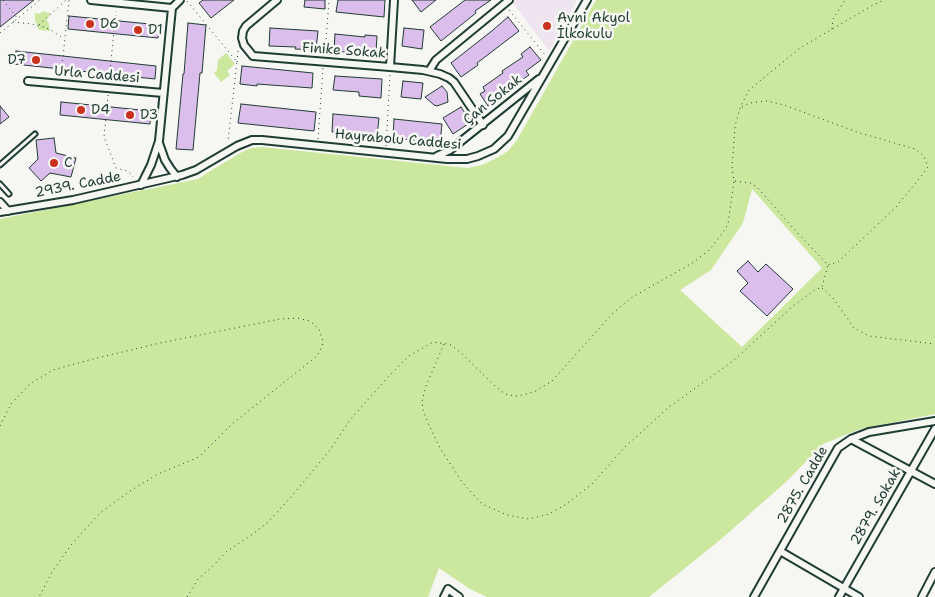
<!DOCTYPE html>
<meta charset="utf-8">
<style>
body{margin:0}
canvas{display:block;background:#f6f6f2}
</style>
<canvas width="935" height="597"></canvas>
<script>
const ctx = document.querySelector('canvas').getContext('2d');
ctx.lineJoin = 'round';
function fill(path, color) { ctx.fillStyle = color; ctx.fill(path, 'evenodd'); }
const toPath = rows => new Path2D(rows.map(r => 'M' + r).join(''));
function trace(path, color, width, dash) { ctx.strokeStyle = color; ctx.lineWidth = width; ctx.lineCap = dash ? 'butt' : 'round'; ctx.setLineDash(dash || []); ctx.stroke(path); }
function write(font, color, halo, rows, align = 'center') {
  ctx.font = font + ' "Shantell Sans",sans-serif'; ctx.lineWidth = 5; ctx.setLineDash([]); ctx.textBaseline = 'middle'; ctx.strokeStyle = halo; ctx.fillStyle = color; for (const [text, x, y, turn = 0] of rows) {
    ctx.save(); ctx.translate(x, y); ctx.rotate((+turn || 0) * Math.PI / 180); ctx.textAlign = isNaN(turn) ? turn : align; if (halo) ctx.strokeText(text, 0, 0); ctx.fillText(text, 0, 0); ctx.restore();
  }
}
fill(toPath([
 [513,0,577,0,549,51,512,2]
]), '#eee5f0');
fill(toPath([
 [596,0,935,0,935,414,860,429,823,444,787,481,720,540,649,597,487,597,470,589,439,568,428,597,0,597,0,219,198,179,207,173,242,152,251,148,262,147,468,168,482,165,495,159,508,151,517,140],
 [752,189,822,268,742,347,680,290,711,270,743,223],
 [43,11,51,14,46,20,48,21,50,31,39,30,35,20,35,13,40,14],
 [226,53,235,64,227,71,230,75,221,82,214,73,217,70,218,60]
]), '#cce79e');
const building = toPath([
 [0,0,34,0,0,27,0,0],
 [203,0,234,0,211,18,199,3,203,0],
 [305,0,325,0,325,9,304,7,305,0],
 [338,0,385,0,384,17,336,12,338,0],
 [412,0,436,0,421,12,412,0],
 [465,0,491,0,475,11,476,13,441,41,430,27,465,0],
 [69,16,160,25,158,38,68,29,69,16],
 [508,17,519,31,477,63,478,65,461,77,451,63,493,30,508,17],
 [188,23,206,25,202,73,200,73,193,150,176,149,183,74,184,74,188,23],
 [270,28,318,31,316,50,295,49,296,47,269,46,270,28],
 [404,28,424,30,422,49,402,46,404,28],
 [335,34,365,37,365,35,377,36,376,52,357,50,357,53,334,51,335,34],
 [530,47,541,60,526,71,529,75,507,90,508,92,488,106,480,94,485,91,483,87,503,73,502,71,523,57,521,54,530,47],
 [16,51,156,66,155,79,14,64,16,51],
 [242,66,313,73,312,88,257,84,257,86,240,84,242,66],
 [335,76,382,79,381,98,359,96,359,92,333,90,335,76],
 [403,81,423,83,421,99,401,97,403,81],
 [442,86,447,92,448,102,437,106,434,105,425,97,442,86],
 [61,102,151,111,150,124,60,115,61,102],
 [241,104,316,112,314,131,238,123,241,104],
 [0,106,9,117,0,124,0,106],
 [461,107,471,122,453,134,443,118,461,107],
 [333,114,379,118,377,136,332,132,333,114],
 [394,119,442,124,440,143,393,138,394,119],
 [54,138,56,153,76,158,71,177,50,173,41,181,29,168,38,159,36,140,54,138],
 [748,261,758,272,766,264,793,289,767,316,740,291,748,283,737,271,748,261]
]);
fill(building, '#dcbeec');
trace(building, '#1f3d34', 1);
const lane = toPath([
 [0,165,35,134],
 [0,184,9,194]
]);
const street = toPath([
 [91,0,172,8],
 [277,0,246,26,243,31,242,38,244,45,253,56,390,67,423,70,440,74,449,78,454,82,483,125],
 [390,67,394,0],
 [429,71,436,60,509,0],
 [28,81,163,93],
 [159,143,165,160,170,168,177,177],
 [437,156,450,150,539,79],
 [141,185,151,165,159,141,172,8,180,0],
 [0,202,8,211],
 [0,212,73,200,182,175,196,170,237,146,252,140,262,140,447,159,467,159,478,156,494,149,508,136,587,0],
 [851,439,935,484],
 [780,551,859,597],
 [444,597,448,589,459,597],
 [754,597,838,448,851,439,869,432,935,421],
 [839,597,935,429],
 [922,597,935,572]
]);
trace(lane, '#1f3d34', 7);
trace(street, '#1f3d34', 10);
trace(toPath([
 [3,0,17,18],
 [187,1,237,62,228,141],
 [509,10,546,56],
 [13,22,32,24,44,27,51,30,64,39],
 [39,25,66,0],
 [832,29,833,19,845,0],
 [0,33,40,0],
 [325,54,329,0],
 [237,62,238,51],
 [61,76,69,0],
 [109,81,116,11],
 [108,95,104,137,116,168,127,171,131,174,133,177],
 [742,107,750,103,767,101,784,105,857,132,915,149,924,156,928,167,923,174,896,207,838,262,828,265],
 [318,139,323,68],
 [386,146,390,75],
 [735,181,750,183,757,187,793,228,828,265,822,287],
 [822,288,833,298,854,328,869,336,935,344],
 [444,344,426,386,422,401,423,410,428,423,440,448,462,482,482,504,507,515,529,519,549,514,565,505,592,484,626,446,669,407,733,361,792,307,813,291,822,287],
 [0,426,11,404,30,384,53,370,89,360,160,343,280,319,297,318,310,321,319,329,323,341,322,347,317,356,232,424,199,457,158,474,130,491,100,513,71,545,52,572,39,597],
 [187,597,198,579,212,567,226,552,253,534,268,522,291,497,330,450,350,420,388,377,409,356,433,342,447,344,451,345,461,353,496,387,505,394,515,396,523,395,536,391,552,381,613,313,631,298,694,262,710,249,724,231,728,224,734,181,732,168,735,126,740,108,749,90,800,48,873,5,884,0]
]), '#1f3d34', 1, [1, 4]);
trace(lane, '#f6f6f2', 3);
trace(street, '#f6f6f2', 6);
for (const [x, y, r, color] of [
 [90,24,5,"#c8321e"],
 [547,26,5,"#c8321e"],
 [138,30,5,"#c8321e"],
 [36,60,5,"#c8321e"],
 [81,110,5,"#c8321e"],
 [130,115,5,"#c8321e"],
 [54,163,5,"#c8321e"]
]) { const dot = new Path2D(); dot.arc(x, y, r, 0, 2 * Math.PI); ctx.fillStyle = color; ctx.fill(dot); trace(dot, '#f6f6f2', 2); }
write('14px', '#1f3d34', '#f6f6f2', [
 ["Avni Akyol",557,18],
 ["İlkokulu",557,34],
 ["D6",100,24],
 ["D1",148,30],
 ["D7",26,60,"right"],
 ["D4",91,110],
 ["D3",140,115],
 ["C",64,163]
], 'left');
write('14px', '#1f3d34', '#f6f6f2', [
 ["Finike Sokak",344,51,4],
 ["Urla Caddesi",97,75,5],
 ["Çan Sokak",493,100,-39],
 ["Hayrabolu Caddesi",398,140,5],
 ["2939. Cadde",78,185,-11],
 ["2875. Cadde",803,485,-60],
 ["2879. Sokak",876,507,-60]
]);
</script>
